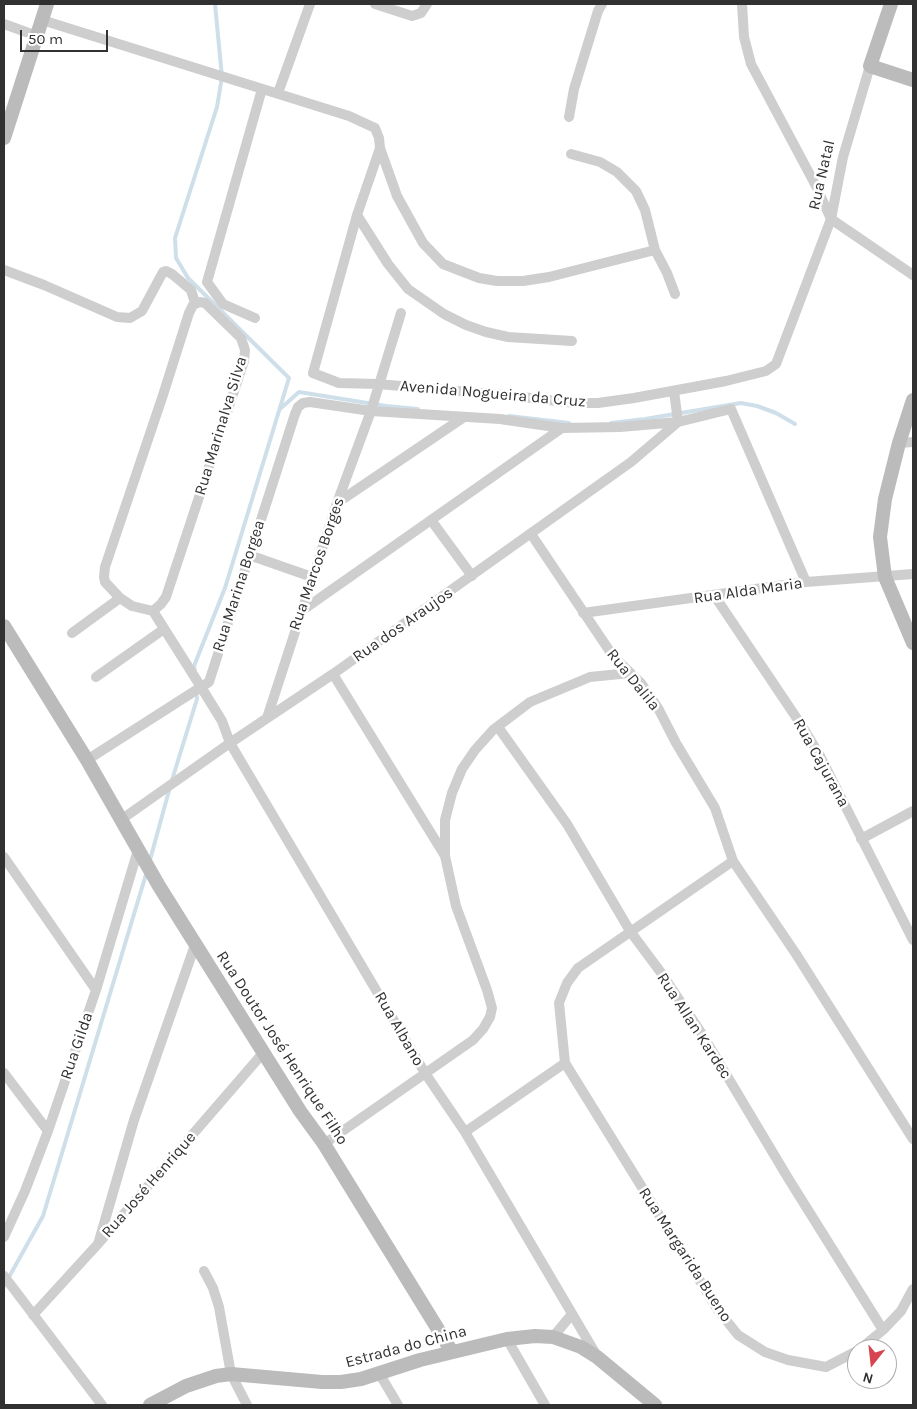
<!DOCTYPE html>
<meta charset="utf-8">
<style>
body{margin:0}
#map{position:relative;width:917px;height:1409px;overflow:hidden;background:#fff;font-family:Karla,sans-serif}
canvas{display:block}
.frame{position:absolute;inset:0;border:5px solid #313131;pointer-events:none}
.north{position:absolute;left:847px;top:1339px;width:50px;height:50px;box-sizing:border-box;background:#fff;border:1px solid #adadad;border-radius:50%;rotate:196deg;font-size:14px;font-weight:700;line-height:20px;text-align:center;color:#313131}
.north::after{content:'';display:block;margin:auto;width:18px;height:22px;background:#d7434e;clip-path:polygon(50% 0,100% 100%,50% 72%,0 100%)}
.scale{position:absolute;left:20px;top:30px;width:88px;height:22px;box-sizing:border-box;border:2px solid #313131;border-top:0;padding-left:6px;font-size:15px;line-height:18px;white-space:nowrap;color:#313131;-webkit-text-stroke:4px #fff;paint-order:stroke}
</style>
<div id="map">
<canvas width="917" height="1409"></canvas>
<div class="frame"></div>
<div class="north">N</div>
<div class="scale">50 m</div>
</div>
<script>
const ctx = document.querySelector('canvas').getContext('2d');
ctx.lineJoin = 'round';
const toPath = rows => new Path2D(rows.map(r => 'M' + r).join(''));
function trace(path, color, width, dash) { ctx.strokeStyle = color; ctx.lineWidth = width; ctx.lineCap = dash ? 'butt' : 'round'; ctx.setLineDash(dash || []); ctx.stroke(path); }
function write(font, color, halo, rows, align = 'center') {
  ctx.font = font + ' Karla,sans-serif'; ctx.lineWidth = 5; ctx.setLineDash([]); ctx.textBaseline = 'middle'; ctx.strokeStyle = halo; ctx.fillStyle = color; for (const [text, x, y, turn = 0] of rows) {
    ctx.save(); ctx.translate(x, y); ctx.rotate((+turn || 0) * Math.PI / 180); ctx.textAlign = isNaN(turn) ? turn : align; if (halo) ctx.strokeText(text, 0, 0); ctx.fillText(text, 0, 0); ctx.restore();
  }
}
trace(toPath([
 [280,409,299,392,386,406,418,409],
 [509,416,569,423],
 [611,423,645,419,741,403,757,406,776,413,795,424],
 [195,672,194,666,225,588,289,378,188,278,176,258,175,238,217,107,222,77,215,4],
 [172,780,197,699,196,691],
 [150,860,170,787],
 [4,1286,43,1216,147,871]
]), '#cedfea', 4);
trace(toPath([
 [375,4,412,16,421,13,427,4],
 [742,4,744,37,751,64,816,186,831,219,913,275],
 [42,20,349,116,375,128,379,138,380,148,357,215,313,373,339,383,378,384,504,395,575,403,598,403,634,398,726,381,766,371,776,364,831,219,843,157,870,66],
 [4,24,37,36],
 [278,93,310,4],
 [569,117,574,89,598,11,602,4],
 [380,148,397,196,423,243,443,264,479,278,497,281,523,281,549,277,655,250],
 [571,154,600,162,617,172,636,191,645,210,655,250,667,273,675,294],
 [357,215,388,264,408,289,444,314,466,325,486,332,508,337,572,341],
 [4,270,44,285,117,317,130,318,142,311,163,272,166,271,172,274,191,290,195,303],
 [200,302,205,303,241,338,245,350,244,361,166,597,161,604,153,611,132,606,120,598,105,582,104,577,105,567,163,395,189,313,193,305,200,302],
 [255,318,223,304,207,282,262,89],
 [899,443,913,442],
 [337,503,464,417],
 [431,520,472,576],
 [531,534,613,656,641,683,658,708,676,743,715,808,733,861,796,954,913,1139],
 [249,555,312,577],
 [714,595,802,726,819,754,913,940],
 [300,612,562,428],
 [583,613,806,582,913,574],
 [72,633,120,598],
 [333,674,445,856],
 [96,677,164,629],
 [267,718,337,503,371,411,401,313],
 [498,727,567,824,630,931,662,974,702,1034,788,1178,883,1330],
 [87,760,201,687,153,611],
 [122,819,230,743,333,674,631,462,678,422,674,391],
 [861,839,913,811],
 [4,857,96,990],
 [733,861,578,968,567,983,559,1003,565,1063,718,1310,738,1335,765,1352,788,1360,826,1367,857,1351],
 [4,1073,48,1131],
 [465,1132,565,1063],
 [324,1144,473,1040,483,1029,490,1017,492,1008,487,990,456,906,445,856,445,820,452,793,462,769,475,750,493,730,530,702,590,677,630,673],
 [4,1237,25,1191,48,1131,96,990,138,850],
 [99,1241,134,1120,195,945],
 [204,1271,213,1288,219,1307,231,1374,247,1405],
 [4,1276,102,1405],
 [33,1315,97,1245,263,1053],
 [553,1337,572,1314],
 [507,1339,545,1405],
 [860,1349,883,1330,901,1311,913,1289],
 [597,1356,465,1132,425,1073,230,743,222,721,201,687,209,682,295,414,298,407,303,403,310,402,371,411,500,419,562,428,620,427,678,422,731,409,806,582],
 [379,1373,398,1405]
]), '#cecece', 10);
trace(toPath([
 [891,4,870,66,913,80],
 [4,138,47,4],
 [913,400,899,443,885,499,880,537,885,577,913,643],
 [4,626,87,760,159,886,300,1111,324,1144,452,1352],
 [150,1405,186,1386,216,1376,231,1374,322,1382,341,1382,361,1379,420,1360,482,1345,507,1339,535,1336,553,1337,581,1347,597,1357,655,1405]
]), '#bbb', 14);
write('16px', '#313131', '#fff', [
 ["Rua Natal",822,175,-77],
 ["Avenida Nogueira da Cruz",493,394,5],
 ["Rua Marinalva Silva",221,426,-73],
 ["Rua Marcos Borges",317,564,-71],
 ["Rua Marina Borgea",239,586,-72],
 ["Rua Alda Maria",748,591,-8],
 ["Rua dos Araujos",403,625,-35],
 ["Rua Dalila",633,680,51],
 ["Rua Cajurana",821,763,61],
 ["Rua Allan Kardec",694,1026,57],
 ["Rua Albano",399,1029,60],
 ["Rua Gilda",77,1046,-71],
 ["Rua Doutor José Henrique Filho",282,1048,57],
 ["Rua José Henrique",149,1185,-49],
 ["Rua Margarida Bueno",685,1255,57],
 ["Estrada do China",406,1347,-15]
]);
</script>
